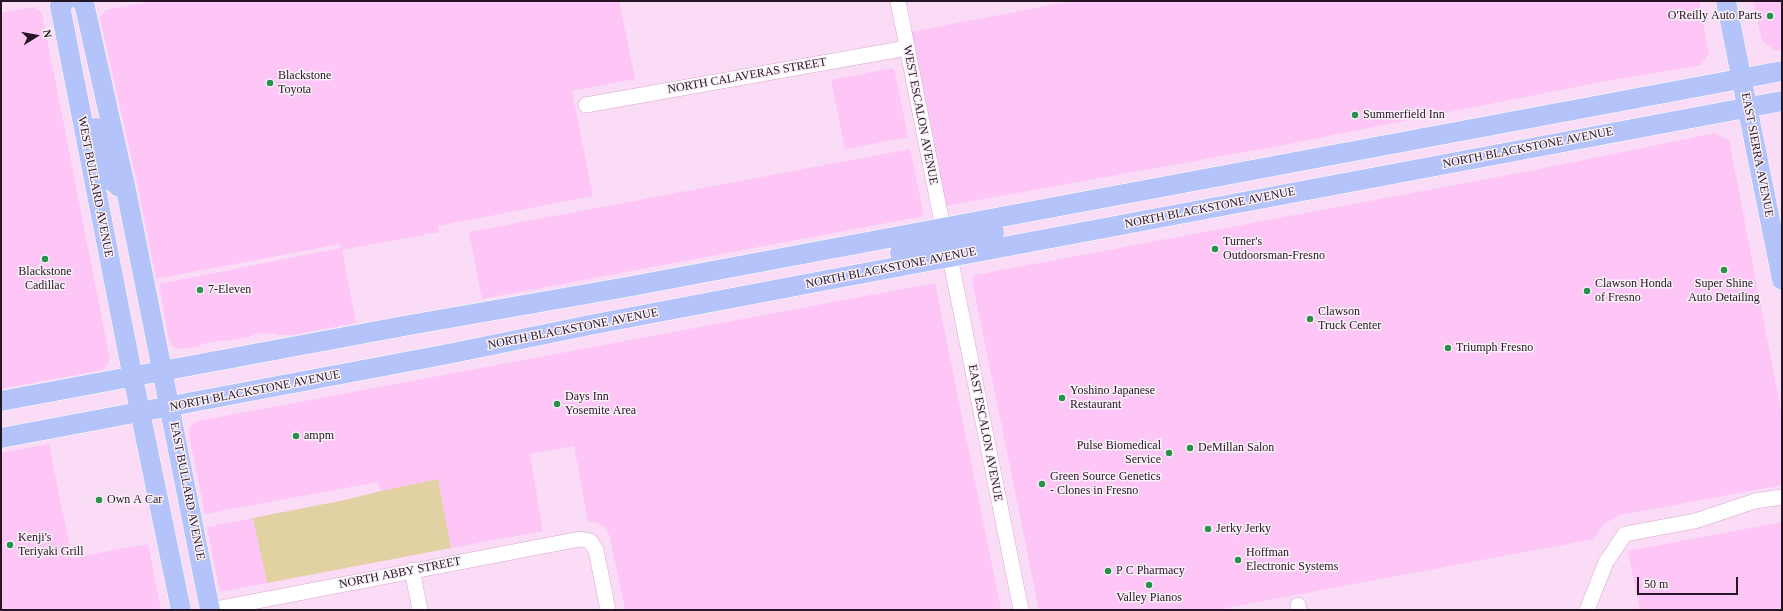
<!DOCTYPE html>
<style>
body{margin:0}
#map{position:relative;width:1783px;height:611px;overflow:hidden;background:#fadcf6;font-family:"Times New Roman",serif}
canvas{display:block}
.frame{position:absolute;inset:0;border:2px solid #251423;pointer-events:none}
.north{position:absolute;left:16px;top:16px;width:40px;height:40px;-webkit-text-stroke:3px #fbf1f9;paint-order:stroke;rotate:79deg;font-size:11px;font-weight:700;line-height:16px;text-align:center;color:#251423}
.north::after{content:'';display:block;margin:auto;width:14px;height:18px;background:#251423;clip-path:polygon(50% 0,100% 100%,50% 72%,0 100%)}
.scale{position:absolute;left:1637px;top:577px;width:101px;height:18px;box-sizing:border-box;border:2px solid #251423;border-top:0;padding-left:5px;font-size:12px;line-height:14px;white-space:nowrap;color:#251423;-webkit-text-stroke:3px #fbf1f9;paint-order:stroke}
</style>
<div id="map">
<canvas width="1783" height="611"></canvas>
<div class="frame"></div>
<div class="north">N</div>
<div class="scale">50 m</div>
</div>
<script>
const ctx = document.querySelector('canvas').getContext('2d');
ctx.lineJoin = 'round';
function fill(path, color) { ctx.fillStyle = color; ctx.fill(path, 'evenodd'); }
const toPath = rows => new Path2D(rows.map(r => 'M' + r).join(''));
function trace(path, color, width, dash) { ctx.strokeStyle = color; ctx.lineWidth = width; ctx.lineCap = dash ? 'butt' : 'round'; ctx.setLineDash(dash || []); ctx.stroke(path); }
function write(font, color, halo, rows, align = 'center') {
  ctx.font = font + ' "Times New Roman",serif'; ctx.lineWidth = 3; ctx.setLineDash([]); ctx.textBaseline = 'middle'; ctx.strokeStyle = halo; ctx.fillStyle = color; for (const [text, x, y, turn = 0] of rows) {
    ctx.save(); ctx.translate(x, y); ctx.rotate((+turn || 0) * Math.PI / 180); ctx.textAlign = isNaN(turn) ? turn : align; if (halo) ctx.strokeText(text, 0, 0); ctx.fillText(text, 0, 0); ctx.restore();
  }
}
fill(toPath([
 [152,1,619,1,635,79,572,91,593,196,438,226,439,232,342,250,356,323,293,335,276,335,274,333,254,334,249,337,226,341,224,340,201,344,200,346,177,349,172,346,171,341,169,341,159,284,341,248,340,244,156,279,136,178,100,18,106,10],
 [1072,1,1699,1,1709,53,1701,65,1606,81,1272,147,945,206,911,32],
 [1753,1,1782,1,1782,50,1776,51,1762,41],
 [34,7,42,13,110,360,103,370,1,389,1,13],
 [894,68,908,137,845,149,831,80],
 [1715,133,1729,140,1782,416,1782,485,1620,515,1604,524,1594,539,1226,608,1226,610,1039,610,972,280,975,275,1540,169],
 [910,149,924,216,482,299,469,232],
 [935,283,1001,610,625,610,610,537,607,530,602,525,596,522,588,522,574,446,530,454,543,531,451,548,438,479,381,491,378,482,205,514,189,435,189,429,193,424,198,421],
 [49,444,72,558,148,544,161,610,1,610,1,453],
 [253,518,267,583,220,592,207,527],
 [1782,522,1782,610,1640,610,1628,551]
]), '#fdc6f7');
fill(toPath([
 [438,479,451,548,267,583,253,518,345,500,381,491]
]), '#e2d1a3');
const minor = toPath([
 [898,1,943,228],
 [586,105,907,48],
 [950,257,1021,610],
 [412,570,420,610],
 [1298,605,1299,610],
 [210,610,580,539,590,541,596,550,608,610],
 [1587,610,1606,562,1625,534,1695,521,1755,501,1782,497]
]);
const major = toPath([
 [65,1,60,6,129,358,181,610],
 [81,1,84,3,126,190,210,610],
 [1726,1,1782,280],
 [96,128,108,175,111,180,119,187],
 [900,253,926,247,931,245,940,238,943,228],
 [950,257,952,249,961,240,994,232],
 [1,401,404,326,632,286,1782,71],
 [1,438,448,354,590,325,822,281,1782,101]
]);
trace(minor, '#d6a7d1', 16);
trace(major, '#fff', 21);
trace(minor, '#fff', 15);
trace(major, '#b4c4fa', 20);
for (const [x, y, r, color] of [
 [1770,16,4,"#26924b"],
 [270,83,4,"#26924b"],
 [1355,115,4,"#26924b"],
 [1215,249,4,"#26924b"],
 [45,259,4,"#26924b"],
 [1724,270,4,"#26924b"],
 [200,290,4,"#26924b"],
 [1587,291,4,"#26924b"],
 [1310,319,4,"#26924b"],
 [1448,348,4,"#26924b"],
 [1062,398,4,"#26924b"],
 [557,404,4,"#26924b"],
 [296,436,4,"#26924b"],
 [1190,448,4,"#26924b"],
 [1169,453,4,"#26924b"],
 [1042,484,4,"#26924b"],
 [99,500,4,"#26924b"],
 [1208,529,4,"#26924b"],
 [10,545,4,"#26924b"],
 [1238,560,4,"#26924b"],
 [1108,571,4,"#26924b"],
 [1149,585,4,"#26924b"]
]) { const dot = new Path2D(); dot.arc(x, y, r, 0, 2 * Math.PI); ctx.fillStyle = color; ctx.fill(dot); trace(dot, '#fbf1f9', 1.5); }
write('12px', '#251423', '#fbf1f9', [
 ["O'Reilly Auto Parts",1762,16,"right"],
 ["Blackstone",278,76],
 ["Toyota",278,90],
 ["Summerfield Inn",1363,115],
 ["Turner's",1223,242],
 ["Outdoorsman-Fresno",1223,256],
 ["Blackstone",45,272,"center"],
 ["Cadillac",45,286,"center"],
 ["Clawson Honda",1595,284],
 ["of Fresno",1595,298],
 ["Super Shine",1724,284,"center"],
 ["Auto Detailing",1724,298,"center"],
 ["7-Eleven",208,290],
 ["Clawson",1318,312],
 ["Truck Center",1318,326],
 ["Triumph Fresno",1456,348],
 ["Yoshino Japanese",1070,391],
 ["Restaurant",1070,405],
 ["Days Inn",565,397],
 ["Yosemite Area",565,411],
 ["ampm",304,436],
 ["Pulse Biomedical",1161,446,"right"],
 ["Service",1161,460,"right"],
 ["DeMillan Salon",1198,448],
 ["Green Source Genetics",1050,477],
 ["- Clones in Fresno",1050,491],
 ["Own A Car",107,500],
 ["Jerky Jerky",1216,529],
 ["Kenji's",18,538],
 ["Teriyaki Grill",18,552],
 ["Hoffman",1246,553],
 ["Electronic Systems",1246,567],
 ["P C Pharmacy",1116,571],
 ["Valley Pianos",1149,598,"center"]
], 'left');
write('12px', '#251423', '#fbf1f9', [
 ["NORTH CALAVERAS STREET",747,76,-10],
 ["WEST ESCALON AVENUE",920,115,79],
 ["NORTH BLACKSTONE AVENUE",1528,148,-11],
 ["EAST SIERRA AVENUE",1757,155,79],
 ["WEST BULLARD AVENUE",95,187,79],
 ["NORTH BLACKSTONE AVENUE",1210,208,-11],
 ["NORTH BLACKSTONE AVENUE",891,268,-11],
 ["NORTH BLACKSTONE AVENUE",573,329,-11],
 ["NORTH BLACKSTONE AVENUE",255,391,-11],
 ["EAST ESCALON AVENUE",985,433,79],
 ["EAST BULLARD AVENUE",187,491,79],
 ["NORTH ABBY STREET",400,573,-11]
]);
</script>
